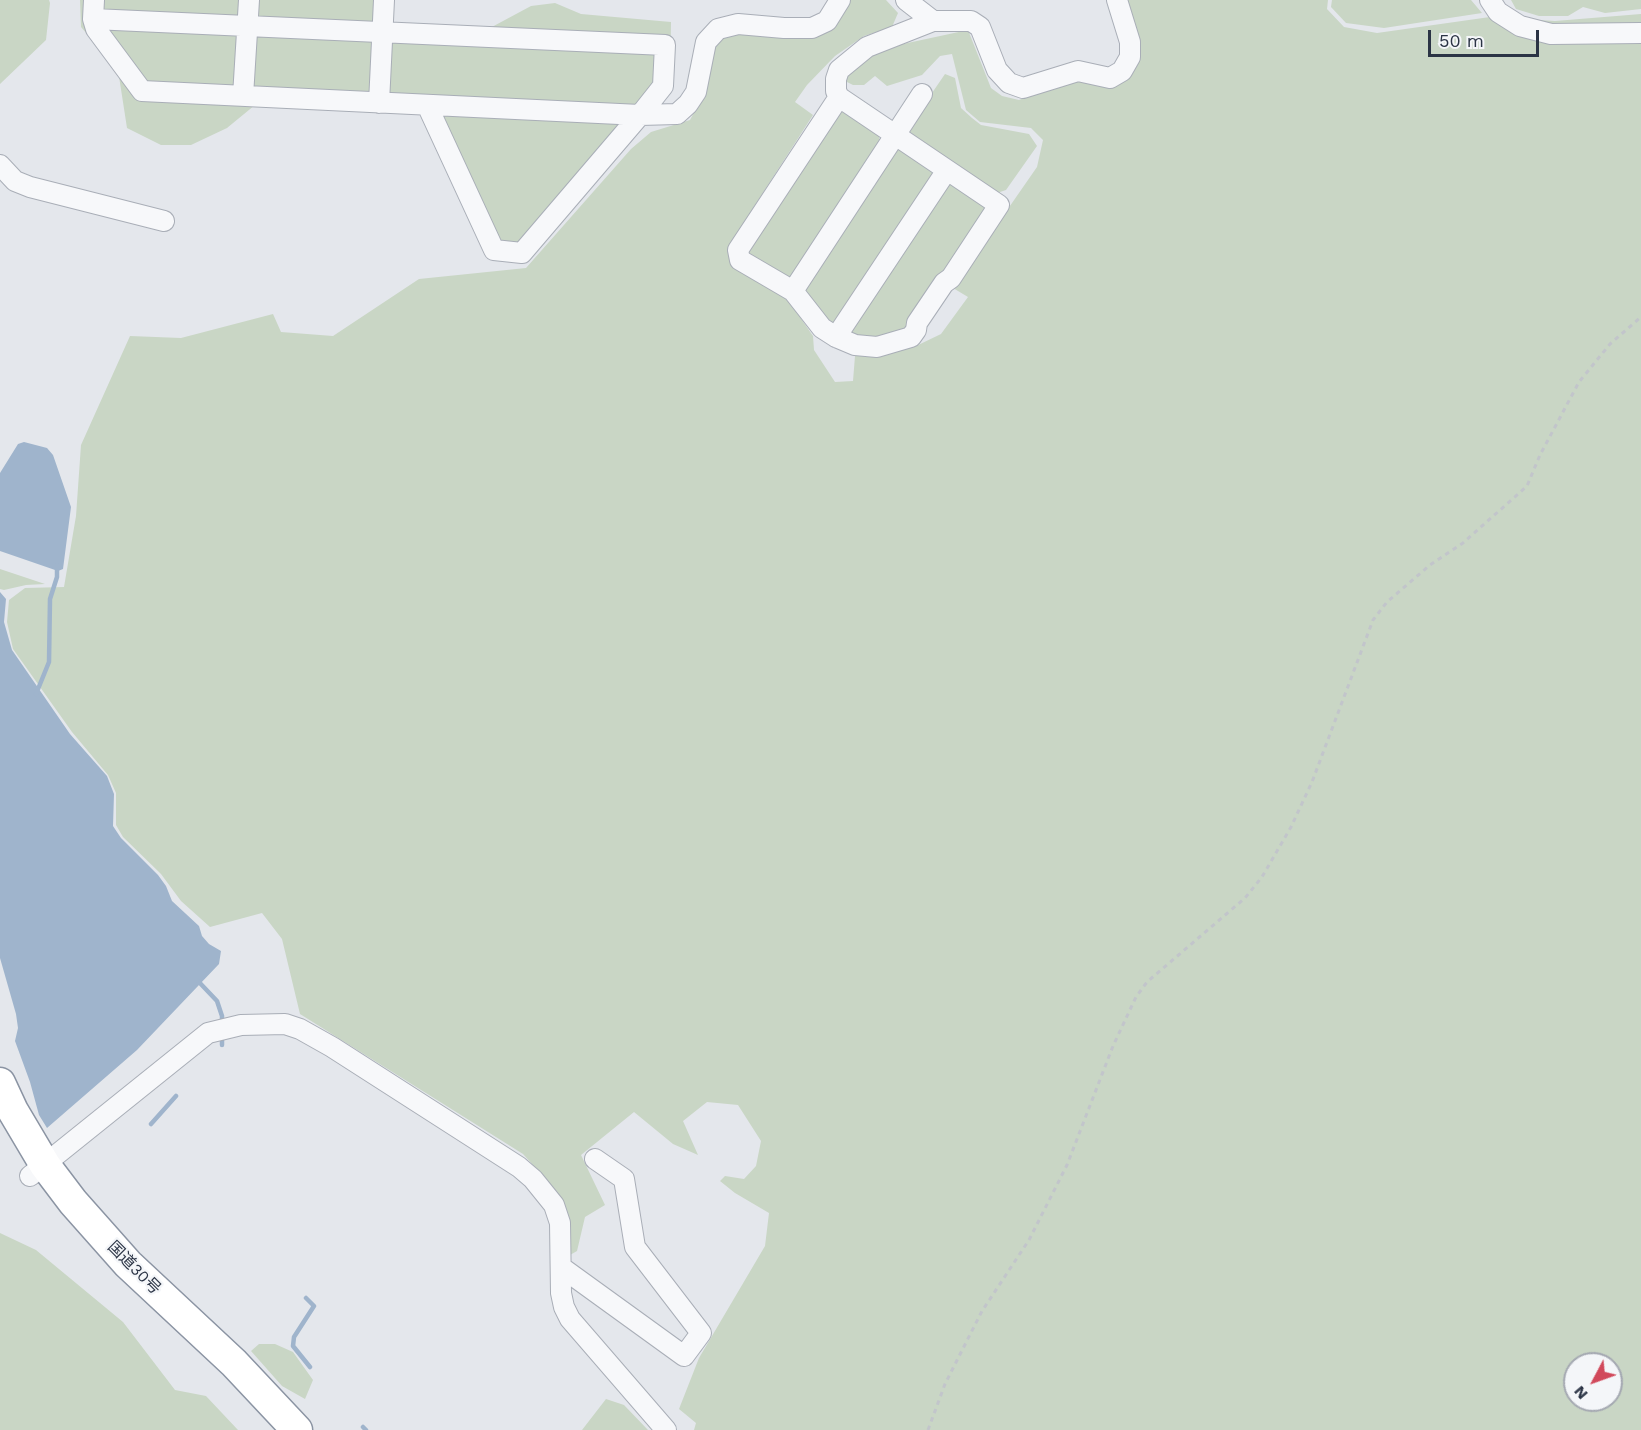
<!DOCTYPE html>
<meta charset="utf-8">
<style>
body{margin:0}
#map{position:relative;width:1641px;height:1430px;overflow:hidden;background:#e4e7ec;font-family:"Work Sans",sans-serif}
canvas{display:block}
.north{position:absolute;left:1563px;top:1352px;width:60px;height:60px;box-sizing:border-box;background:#f4f6f9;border:2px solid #a4a8b1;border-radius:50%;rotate:229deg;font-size:16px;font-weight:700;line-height:24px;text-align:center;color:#2b3445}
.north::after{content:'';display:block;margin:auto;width:21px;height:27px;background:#d1495b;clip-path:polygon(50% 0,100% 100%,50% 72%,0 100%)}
.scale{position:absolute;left:1428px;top:30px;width:111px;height:27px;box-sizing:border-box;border:3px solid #2b3445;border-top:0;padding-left:8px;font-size:18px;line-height:21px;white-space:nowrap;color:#2b3445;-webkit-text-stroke:4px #f4f6f9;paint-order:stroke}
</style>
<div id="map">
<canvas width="1641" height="1430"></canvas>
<div class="north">N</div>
<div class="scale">50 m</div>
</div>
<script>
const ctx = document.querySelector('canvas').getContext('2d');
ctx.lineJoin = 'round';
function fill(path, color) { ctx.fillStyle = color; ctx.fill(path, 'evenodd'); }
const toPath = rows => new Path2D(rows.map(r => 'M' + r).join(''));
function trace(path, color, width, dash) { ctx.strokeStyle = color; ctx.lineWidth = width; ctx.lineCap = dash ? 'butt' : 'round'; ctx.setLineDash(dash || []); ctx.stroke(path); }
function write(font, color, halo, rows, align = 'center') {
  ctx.font = font + ' "Work Sans","Noto Sans JP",sans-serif'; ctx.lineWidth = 4.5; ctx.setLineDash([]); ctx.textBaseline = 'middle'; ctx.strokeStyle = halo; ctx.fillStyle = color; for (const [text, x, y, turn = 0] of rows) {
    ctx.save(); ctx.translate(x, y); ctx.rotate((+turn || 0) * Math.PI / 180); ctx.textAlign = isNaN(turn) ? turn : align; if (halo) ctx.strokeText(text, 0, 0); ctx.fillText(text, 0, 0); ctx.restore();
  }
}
fill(toPath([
 [0,0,49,0,50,3,46,40,0,84],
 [80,0,393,0,393,25,490,28,531,6,555,3,581,14,671,22,670,84,522,261,488,258,426,121,418,110,255,105,227,128,191,145,161,145,127,128,118,70,81,27],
 [846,0,886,0,898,13,892,27,864,36,835,56,807,85,795,102,813,115,730,244,737,266,784,294,813,336,814,350,835,382,853,381,855,356,914,347,941,334,968,297,953,288,1037,167,1043,140,1031,128,980,122,966,110,952,54,940,56,922,75,887,86,875,76,864,85,853,85,845,81,849,69,875,50,968,30,991,88,1002,96,1019,100,1079,76,1122,78,1125,0,1328,0,1327,9,1344,27,1377,33,1490,17,1555,21,1641,14,1641,1430,694,1430,696,1423,679,1409,699,1358,765,1246,769,1213,735,1193,720,1181,725,1176,744,1179,756,1166,761,1141,738,1105,707,1102,683,1121,698,1155,673,1144,634,1112,581,1155,605,1205,585,1217,577,1251,570,1255,569,1223,553,1187,523,1154,300,1014,282,939,262,913,210,927,181,901,161,874,123,837,116,825,116,793,108,775,72,732,13,649,7,622,9,600,25,588,64,587,76,516,81,445,130,336,181,338,273,314,281,332,333,336,419,279,526,268,631,149,651,132,690,120,706,90,713,47,721,35,737,30,800,35],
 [1575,1364,1611,1364,1611,1400,1575,1400],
 [1332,0,1471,0,1482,13,1384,28,1346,23,1331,7],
 [1511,0,1641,0,1641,9,1605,13,1583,7,1568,16,1539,16,1516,9],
 [945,74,955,78,961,108,972,118,981,125,1029,134,1037,146,1006,190,994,194,909,138,908,128],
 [843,109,878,131,880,142,794,277,784,281,745,258,835,112],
 [903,147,933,167,933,180,837,325,826,326,804,296,805,285,893,148],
 [955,182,983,200,985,213,904,331,876,341,853,340,848,329,942,186],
 [0,569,45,584,26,585,4,590,0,589],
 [0,1233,36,1250,123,1322,175,1390,206,1396,238,1430,0,1430],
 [259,1344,275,1344,293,1352,313,1380,305,1399,282,1386,251,1351],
 [606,1399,624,1405,648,1430,582,1430]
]), '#c9d6c5');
fill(toPath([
 [24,442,47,448,53,455,71,507,63,569,58,571,0,551,0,473,18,444],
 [0,592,6,599,4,622,12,650,70,734,107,776,114,794,113,826,121,838,158,875,166,886,172,901,199,926,202,936,209,944,221,951,219,964,137,1050,47,1128,39,1115,30,1082,15,1041,18,1028,16,1014,0,958]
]), '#9fb4cc');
trace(toPath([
 [36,694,49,662,50,599,57,577,57,565],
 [198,981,217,1001,222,1016,222,1024],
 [222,1045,222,1036],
 [151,1124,176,1096],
 [306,1298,314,1306,294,1337,293,1346,310,1367],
 [363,1427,366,1430]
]), '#9fb4cc', 4.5);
const minor = toPath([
 [906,0,933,21,971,21,980,27,997,70,1009,83,1023,88,1078,71,1110,78,1122,71,1130,57,1130,42,1117,0],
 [1490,0,1498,12,1520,26,1551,34,1641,33],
 [93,19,665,45,663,86,640,115,142,91,96,29,93,19,94,0],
 [243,96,249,0],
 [839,97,738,250,740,260,793,291,822,328,836,337,855,345,877,347,911,337,916,330,917,323,944,283,951,278,999,205,839,97,836,91,836,79,839,70,867,47,933,21],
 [379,103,384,0],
 [427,105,494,250,522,253,640,115,677,114,688,104,696,92,706,42,718,29,738,24,784,28,812,28,827,21,840,0],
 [0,165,15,181,30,187,164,221],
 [793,291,922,94],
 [836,337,947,170],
 [30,1176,208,1033,241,1025,285,1024,300,1029,332,1047,519,1167,533,1179,554,1205,560,1223,561,1293,564,1307,570,1319,666,1430],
 [561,1267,684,1356,701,1333,635,1247,624,1179,595,1159]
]);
const highway = toPath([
 [0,1083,13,1111,45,1165,73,1202,128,1264,234,1363,297,1430]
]);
trace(minor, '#a9aeb7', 22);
trace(highway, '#8b94a3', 33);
trace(toPath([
 [928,1430,945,1384,982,1311,1029,1240,1067,1165,1113,1046,1136,997,1147,982,1245,898,1262,877,1291,827,1312,782,1373,620,1387,602,1430,565,1463,543,1527,486,1540,455,1579,382,1610,344,1641,317]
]), '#c2c5cb', 3, [4.5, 4.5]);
trace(minor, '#f7f8fa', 20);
trace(highway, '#fff', 30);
write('16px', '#2b3445', '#f4f6f9', [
 ["国道30号",134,1268,45]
]);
</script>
